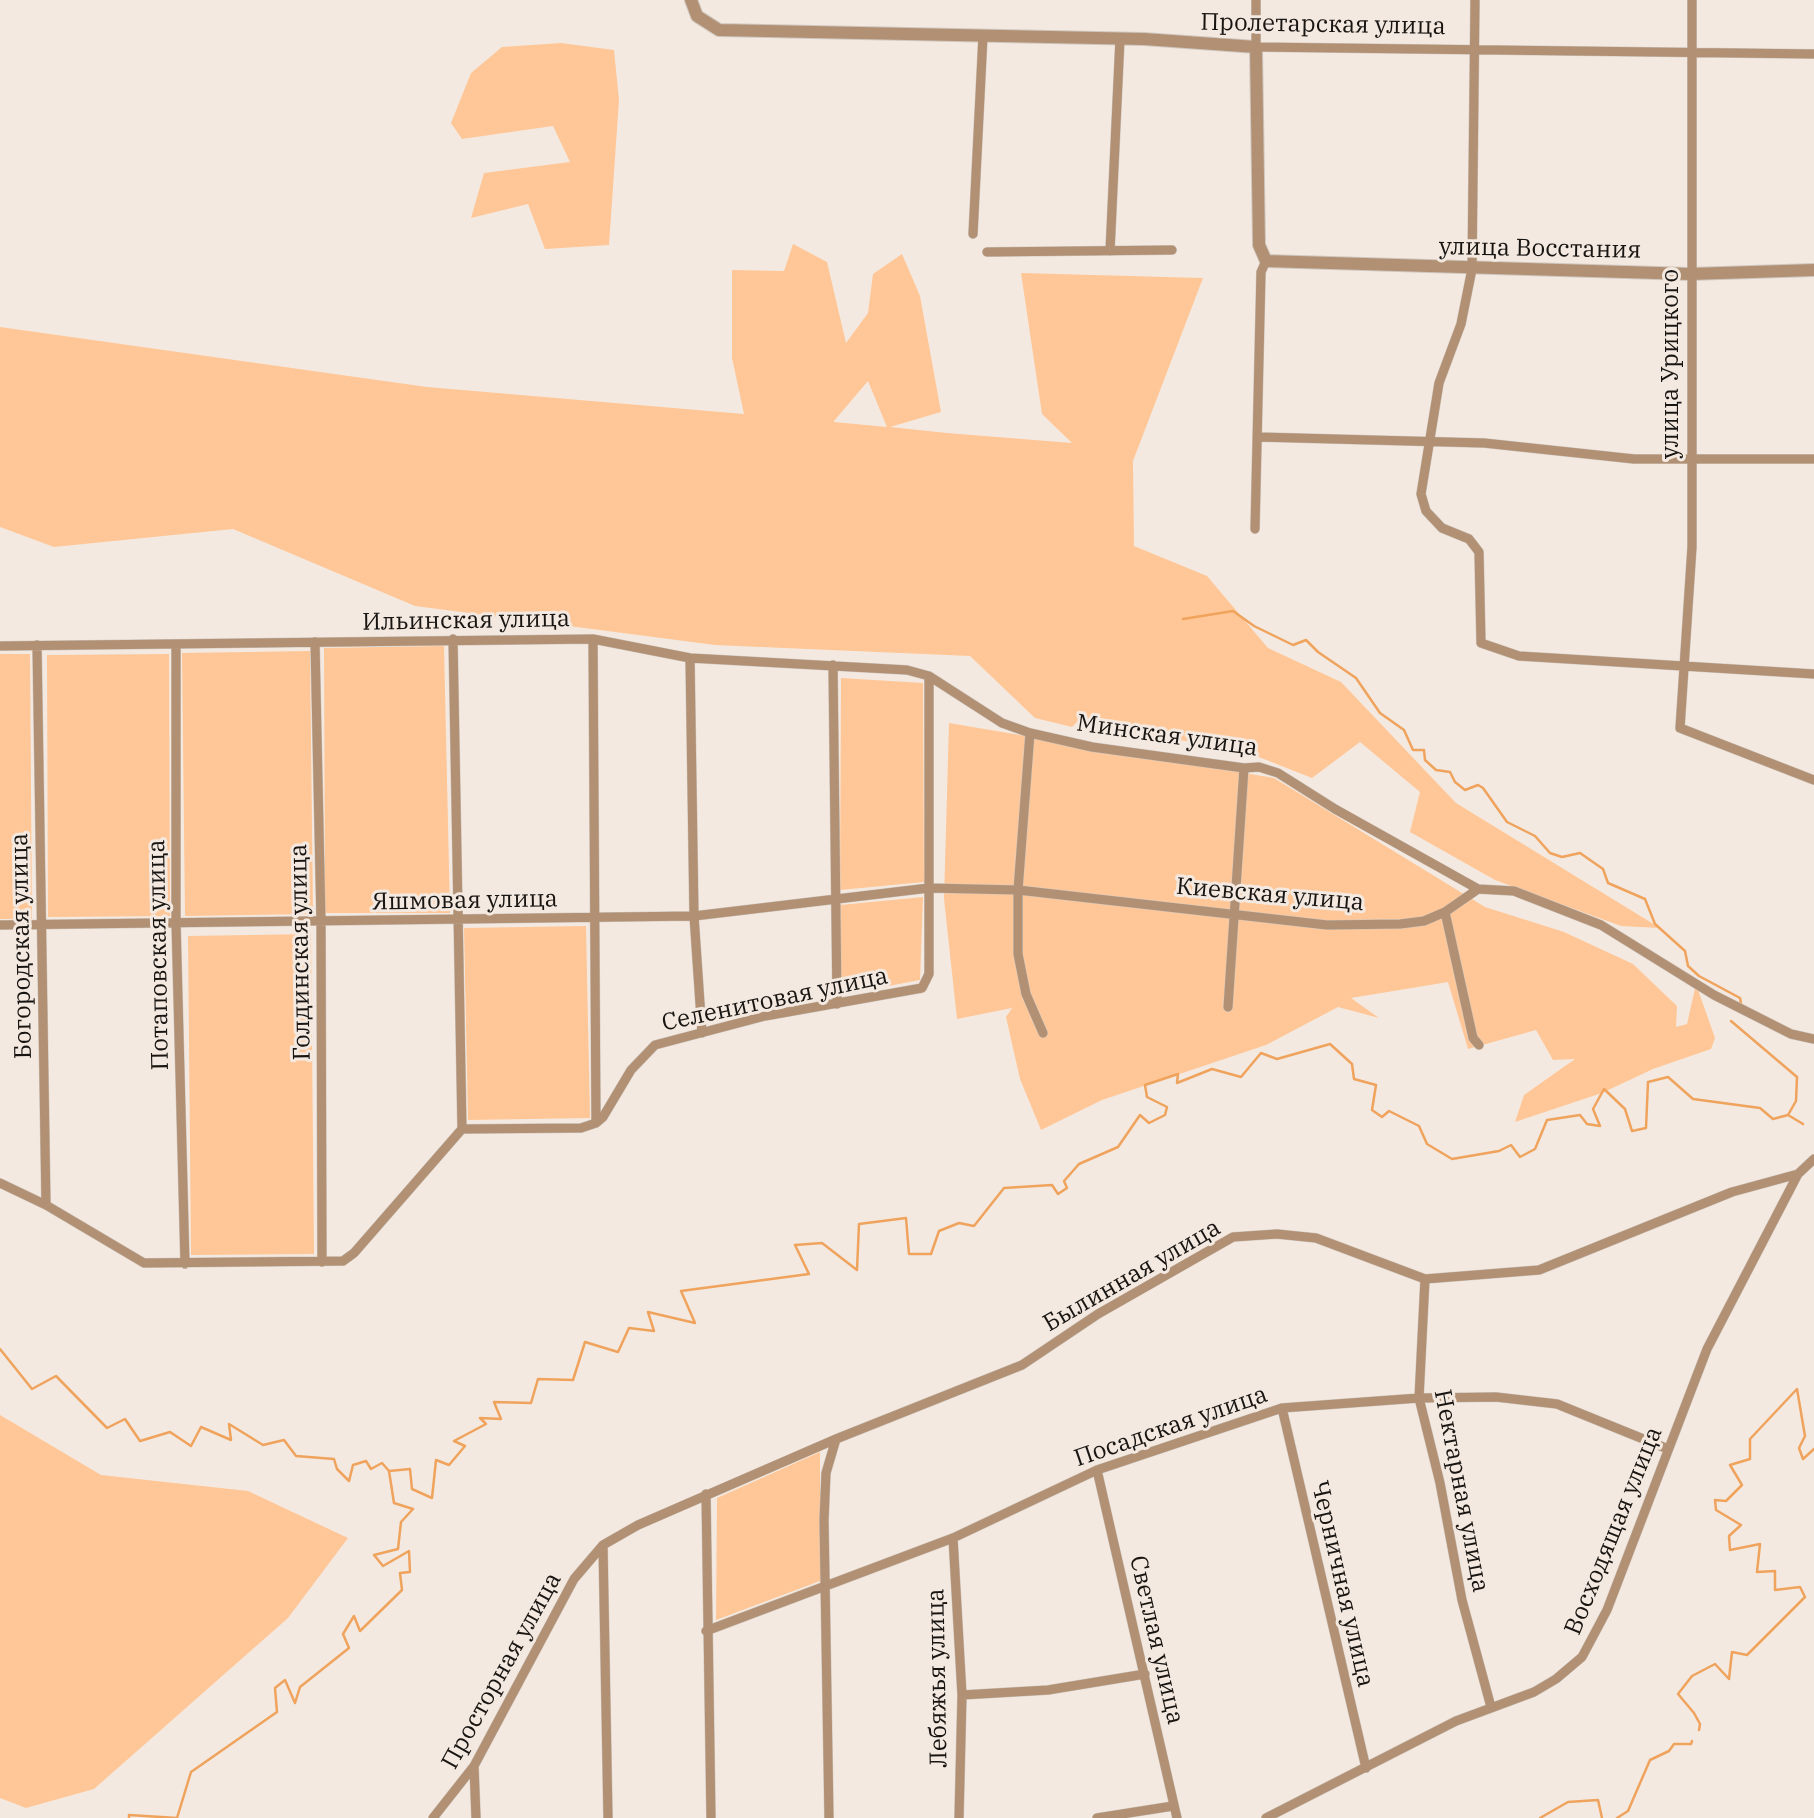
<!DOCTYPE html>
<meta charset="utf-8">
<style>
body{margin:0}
canvas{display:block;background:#f3e9e0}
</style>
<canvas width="1814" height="1818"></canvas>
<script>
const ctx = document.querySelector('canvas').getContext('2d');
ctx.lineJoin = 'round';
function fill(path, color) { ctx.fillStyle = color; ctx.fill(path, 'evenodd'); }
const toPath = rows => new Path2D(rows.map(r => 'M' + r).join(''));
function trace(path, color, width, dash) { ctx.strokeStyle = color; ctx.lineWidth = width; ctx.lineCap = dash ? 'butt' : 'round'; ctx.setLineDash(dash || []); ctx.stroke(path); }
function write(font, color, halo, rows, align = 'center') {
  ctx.font = font + ' "IBM Plex Serif",serif'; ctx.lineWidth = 6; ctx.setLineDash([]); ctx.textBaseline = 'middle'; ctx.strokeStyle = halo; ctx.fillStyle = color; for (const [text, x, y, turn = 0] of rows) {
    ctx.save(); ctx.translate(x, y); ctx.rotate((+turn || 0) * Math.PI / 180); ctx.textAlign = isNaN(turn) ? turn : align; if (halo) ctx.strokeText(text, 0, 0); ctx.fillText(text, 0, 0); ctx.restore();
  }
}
fill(toPath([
 [561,43,614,50,619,100,609,245,545,249,528,204,471,218,484,173,570,162,553,126,462,139,451,123,471,73,502,47],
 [793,244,827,262,846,343,868,313,873,274,902,254,920,296,941,412,890,427,947,433,1072,443,1042,414,1021,273,1203,278,1133,461,1134,546,1207,576,1268,648,1341,682,1456,803,1660,928,1621,926,1495,880,1410,832,1420,792,1360,742,1312,778,1241,750,1093,726,1082,717,1072,727,1035,718,970,656,715,645,415,606,233,529,54,547,0,527,0,327,427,387,744,414,732,358,732,270,784,271],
 [868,381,887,427,834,422,834,421],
 [444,646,450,913,325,913,324,648],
 [310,651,313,914,185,916,182,653],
 [0,654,30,654,32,919,0,919],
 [169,654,170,916,48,917,47,655],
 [841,678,923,683,924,882,840,890],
 [949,723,1274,778,1485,907,1564,932,1633,964,1677,1006,1676,1027,1687,1024,1696,984,1715,1038,1711,1049,1653,1069,1602,1093,1515,1122,1524,1095,1575,1059,1553,1060,1536,1030,1468,1049,1448,982,1351,998,1379,1018,1338,1007,1266,1045,1102,1100,1041,1130,1020,1079,1006,1017,1012,1008,957,1019,944,899],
 [923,897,920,980,841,995,840,905],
 [586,926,590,1118,468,1120,464,928],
 [311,934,314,1254,191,1255,188,936],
 [0,1415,101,1475,248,1491,348,1538,288,1618,94,1789,26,1808,0,1798],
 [820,1452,820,1581,716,1620,717,1498]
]), '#ffc797');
trace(toPath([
 [1183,619,1233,611,1254,626,1293,645,1306,640,1318,652,1356,678,1380,713,1404,730,1413,750,1424,750,1425,760,1436,770,1450,772,1455,782,1465,790,1478,785,1483,788,1507,822,1535,836,1550,853,1562,857,1580,853,1603,869,1608,883,1645,899,1655,924,1685,951,1688,966,1699,976,1740,998,1741,1004],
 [1731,1021,1797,1077,1796,1101,1788,1115],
 [0,1349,32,1389,56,1376,107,1428,125,1419,140,1441,170,1432,191,1446,201,1427,231,1440,229,1424,263,1445,284,1440,296,1456,334,1459,337,1469,349,1481,353,1465,366,1461,371,1469,382,1463,389,1471],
 [1699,1730,1700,1724,1694,1713,1678,1694,1692,1676,1715,1664,1729,1679,1732,1652,1747,1655,1805,1597,1800,1587,1775,1590,1775,1571,1757,1572,1760,1544,1730,1550,1729,1536,1741,1525,1716,1510,1715,1500,1726,1501,1742,1485,1730,1465,1750,1459,1750,1439,1797,1389,1805,1436,1799,1448,1803,1459,1814,1449],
 [129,1818,129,1815,177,1818,191,1772,277,1712,275,1688,285,1680,295,1703,300,1687,349,1648,343,1634,354,1616,360,1631,402,1590,400,1573,410,1572,409,1551,383,1566,374,1555,398,1549,401,1522,413,1509,394,1503,389,1471,410,1469,412,1489,432,1498,436,1460,449,1465,465,1446,454,1441,486,1424,480,1418,501,1419,494,1402,531,1403,538,1379,573,1380,585,1342,618,1352,629,1328,654,1331,648,1312,695,1323,681,1291,809,1274,795,1245,822,1243,857,1270,859,1224,906,1218,909,1254,931,1254,939,1231,959,1223,974,1226,1004,1188,1052,1185,1058,1194,1067,1188,1064,1181,1079,1164,1118,1147,1140,1115,1149,1123,1165,1115,1167,1107,1147,1097,1145,1085,1178,1074,1177,1083,1212,1069,1241,1077,1261,1053,1277,1059,1330,1044,1352,1064,1354,1079,1376,1085,1372,1110,1382,1117,1389,1111,1419,1126,1427,1144,1452,1159,1499,1151,1511,1145,1520,1157,1535,1149,1547,1120,1580,1115,1587,1124,1600,1126,1593,1109,1604,1089,1625,1109,1632,1131,1646,1128,1648,1082,1668,1077,1693,1099,1760,1108,1773,1119,1788,1115,1803,1124],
 [1540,1818,1568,1802,1598,1800,1602,1818],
 [1617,1818,1628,1811,1650,1760,1669,1751,1674,1744,1691,1744,1692,1741]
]), '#efa35d', 2.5);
const minor = toPath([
 [1256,0,1256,47,1814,54],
 [1475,0,1472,269,1461,324,1439,383,1421,494,1426,511,1442,528,1469,539,1479,552,1481,643,1519,656,1814,674],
 [1692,0,1692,547,1680,728,1814,780],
 [973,234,983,36],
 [1110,251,1120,39],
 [987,252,1172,250],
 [1259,437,1484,443,1634,459,1814,459],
 [1255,529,1261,272,1266,261],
 [453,639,462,1129],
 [593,639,596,1123],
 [315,642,321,922,322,1262],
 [37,645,46,1205],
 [176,645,176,922,185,1264],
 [0,646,593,639,690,658,907,670,929,676,1002,723,1030,733,1092,747,1244,768,1259,767,1278,773,1335,809,1478,889],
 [690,658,694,916,702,1033],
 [833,665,837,1004],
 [1030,733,1018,890,1018,954,1026,994,1043,1033],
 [1445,912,1473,1038,1479,1045],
 [0,925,694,916,929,888,1018,890,1327,925,1400,924,1424,921,1445,912,1478,889,1514,891,1601,925,1714,995,1791,1034,1814,1039],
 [1228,1007,1244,768],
 [0,1183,46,1205,144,1263,343,1261,354,1253,462,1129,581,1128,596,1123,603,1117,631,1070,655,1045,765,1016,922,988,929,974,929,676],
 [1425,1279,1419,1398,1440,1483,1462,1600,1491,1707],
 [1282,1408,1366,1768],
 [1097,1470,1177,1818],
 [706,1494,711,1818],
 [953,1538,962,1695,959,1818],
 [603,1545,608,1818],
 [706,1631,953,1538,1097,1470,1282,1408,1419,1398,1496,1397,1557,1404,1668,1449],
 [962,1695,1048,1690,1145,1674],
 [474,1766,476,1818],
 [433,1818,474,1766,574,1579,603,1545,638,1525,836,1439],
 [829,1818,824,1520,826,1473,836,1439,1022,1365,1098,1314,1233,1237,1277,1234,1316,1238,1425,1279,1539,1270,1732,1192,1798,1174,1814,1159],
 [1097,1818,1173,1806],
 [1266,1818,1456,1721,1534,1692,1556,1679,1582,1657,1607,1610,1707,1349,1798,1174]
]);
const tertiary = toPath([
 [691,0,697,16,719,30,1144,39,1256,47,1259,245,1266,261,1690,274,1814,270]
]);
trace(minor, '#d0c7bf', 10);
trace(tertiary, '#d0c7bf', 14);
trace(minor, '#b19074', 9);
trace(tertiary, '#b19074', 12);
write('24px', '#181411', '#f3e9e0', [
 ["Пролетарская улица",1323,25,1],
 ["улица Восстания",1540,249,1],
 ["улица Урицкого",1671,364,-90],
 ["Ильинская улица",466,621,-1],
 ["Минская улица",1167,736,8],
 ["Киевская улица",1270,895,5],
 ["Яшмовая улица",465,901,-1],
 ["Богородская улица",22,946,-91],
 ["Голдинская улица",301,952,-91],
 ["Потаповская улица",159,955,-91],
 ["Селенитовая улица",775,1000,-12],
 ["Былинная улица",1132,1276,-30],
 ["Посадская улица",1171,1427,-19],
 ["Нектарная улица",1461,1491,79],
 ["Восходящая улица",1614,1531,-68],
 ["Черничная улица",1342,1584,77],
 ["Светлая улица",1156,1640,77],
 ["Просторная улица",502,1671,-61],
 ["Лебяжья улица",938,1678,-91]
]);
</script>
